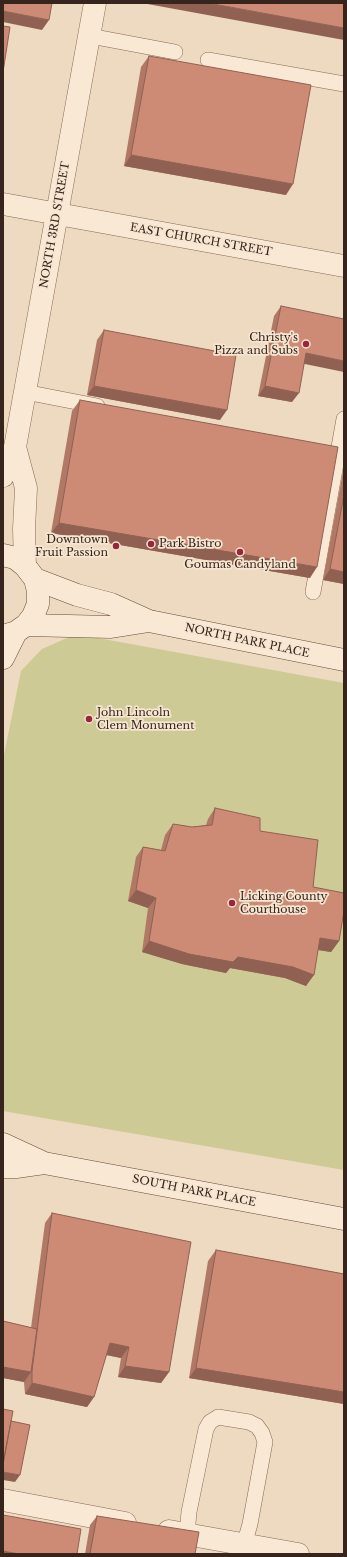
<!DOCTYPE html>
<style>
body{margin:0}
#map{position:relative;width:347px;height:1557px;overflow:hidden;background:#eed9c1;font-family:"Libre Baskerville",serif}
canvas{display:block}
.frame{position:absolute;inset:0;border:4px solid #37251d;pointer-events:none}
</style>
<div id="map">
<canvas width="347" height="1557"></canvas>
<div class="frame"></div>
</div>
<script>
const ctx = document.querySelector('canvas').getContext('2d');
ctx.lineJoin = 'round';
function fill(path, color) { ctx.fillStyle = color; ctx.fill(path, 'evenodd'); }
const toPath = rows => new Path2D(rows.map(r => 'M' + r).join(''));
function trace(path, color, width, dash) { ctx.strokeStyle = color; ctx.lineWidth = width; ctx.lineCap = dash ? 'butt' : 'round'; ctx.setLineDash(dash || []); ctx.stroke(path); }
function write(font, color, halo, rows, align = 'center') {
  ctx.font = font + ' "Libre Baskerville",serif'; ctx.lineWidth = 3.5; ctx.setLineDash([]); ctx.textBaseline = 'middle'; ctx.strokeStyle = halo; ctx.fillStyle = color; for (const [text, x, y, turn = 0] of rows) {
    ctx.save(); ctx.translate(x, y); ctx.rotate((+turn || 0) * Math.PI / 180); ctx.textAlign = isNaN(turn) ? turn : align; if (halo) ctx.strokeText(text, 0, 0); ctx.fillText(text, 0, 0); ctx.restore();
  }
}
fill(toPath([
 [76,634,344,683,344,1170,3,1111,3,760,21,671,42,649]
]), '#cdca95');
const service = toPath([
 [90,36,175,52],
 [208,60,344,84],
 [25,392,97,406],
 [313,592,344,419],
 [187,1534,189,1512,206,1429,210,1422,218,1417,249,1422,257,1426,262,1433,265,1442,250,1524,244,1545]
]);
const minor = toPath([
 [3,1500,125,1523],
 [169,1531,298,1554]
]);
const tertiary = toPath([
 [3,204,344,266],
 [15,447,26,488,24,529,25,566],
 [3,476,15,447,95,3]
]);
const secondary = toPath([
 [3,555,15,558,25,566,35,579,38,591,38,604,33,616,26,625,16,632,3,636],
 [35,579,77,595,111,604,149,621,344,660],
 [26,625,111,627,149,621],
 [3,658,16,632],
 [3,1144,44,1163,344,1219],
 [3,1167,16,1167,44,1163]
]);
trace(service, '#886a58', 16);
trace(minor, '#886a58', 23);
trace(tertiary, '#886a58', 23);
trace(secondary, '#6a4b3b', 23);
trace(service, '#f9e8d4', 15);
trace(minor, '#f9e8d4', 22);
trace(tertiary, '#f9e8d4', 22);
trace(secondary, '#f9e8d4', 22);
fill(toPath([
 [149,56,286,195,124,166,141,67],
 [281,306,304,364,292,402,258,396,274,316],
 [104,330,220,420,87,395,97,340],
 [80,400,310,578,51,533,72,411],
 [344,466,344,584,323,580],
 [215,808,260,831,313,887,339,941,331,952,318,950,306,986,285,978,230,968,226,973,182,964,142,952,148,908,128,901,136,857,143,847,161,850,165,835,173,824,192,827,206,825,208,819],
 [52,1213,169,1372,161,1383,118,1377,121,1358,106,1355,94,1397,87,1407,25,1394,24,1382,3,1378,3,1321,31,1328,45,1223],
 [216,1250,344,1274,344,1404,189,1378,208,1261],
 [97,1516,195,1554,85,1554,90,1525]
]), '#b07865');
fill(toPath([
 [142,3,208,3,344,28,344,40],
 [3,11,49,20,42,30,3,22],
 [131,155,293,184,286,195,124,166],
 [306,353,344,361,344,372,300,363],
 [94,386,227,410,220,420,87,395],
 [265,386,299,393,292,402,258,396],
 [59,523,317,567,310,578,51,533],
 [330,569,344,572,344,584,323,580],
 [136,890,156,898,148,908,128,901],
 [320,938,339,941,331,952,312,949],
 [149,941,293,967,314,975,306,986,285,978,230,968,226,973,182,964,142,952],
 [110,1343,129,1347,121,1358,102,1354],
 [125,1366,169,1372,161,1383,118,1377],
 [3,1367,31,1372,24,1382,3,1378],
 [196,1368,344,1392,344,1404,189,1378],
 [32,1383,94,1397,87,1407,25,1394],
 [3,1472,20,1475,15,1482,3,1480],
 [3,1551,19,1554,3,1554]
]), '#906153');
const building = toPath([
 [3,3,52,3,49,20,3,11,3,3],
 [208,3,344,3,344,28,208,3],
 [3,26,10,27,3,72,3,26],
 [149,56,311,85,293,184,131,155,149,56],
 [281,306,344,319,344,361,306,353,299,393,265,386,281,306],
 [104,330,236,355,227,410,94,386,104,330],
 [80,400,338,447,317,567,59,523,80,400],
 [344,495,344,572,330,569,344,495],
 [215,808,260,818,260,831,318,840,313,887,344,893,344,911,339,941,320,938,314,975,293,967,238,957,233,962,189,954,149,941,156,898,136,890,143,847,165,851,173,824,192,827,212,825,215,808],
 [52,1213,191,1242,169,1372,125,1366,129,1347,110,1343,94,1397,32,1383,32,1371,52,1213],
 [216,1250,344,1274,344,1392,196,1368,216,1250],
 [3,1321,37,1329,31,1372,3,1367,3,1321],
 [3,1409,13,1411,3,1464,3,1409],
 [11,1421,30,1425,20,1475,3,1472,3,1464,11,1421],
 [3,1515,81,1529,77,1554,19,1554,3,1551,3,1515],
 [97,1516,199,1532,195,1554,90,1554,97,1516]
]);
fill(building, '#cd8b76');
trace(building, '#906153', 1);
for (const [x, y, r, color] of [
 [306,344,4,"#98273b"],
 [151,544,4,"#98273b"],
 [116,546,4,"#98273b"],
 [240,552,4,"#98273b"],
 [89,719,4,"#98273b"],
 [232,903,4,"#98273b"]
]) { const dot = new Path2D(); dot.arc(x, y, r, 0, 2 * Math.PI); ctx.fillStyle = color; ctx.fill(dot); trace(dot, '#f6e5d0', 1.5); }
write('11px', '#37251d', '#f6e5d0', [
 ["NORTH 3RD STREET",55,225,-80],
 ["EAST CHURCH STREET",201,240,10],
 ["NORTH PARK PLACE",247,641,12],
 ["SOUTH PARK PLACE",194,1191,11]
]);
write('11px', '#37251d', '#f6e5d0', [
 ["Christy's",298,338,"right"],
 ["Pizza and Subs",298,351,"right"],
 ["Downtown",108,540,"right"],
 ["Fruit Passion",108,553,"right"],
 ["Park Bistro",159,544],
 ["Goumas Candyland",240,565,"center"],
 ["John Lincoln",97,713],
 ["Clem Monument",97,726],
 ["Licking County",240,897],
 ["Courthouse",240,910]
], 'left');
</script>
